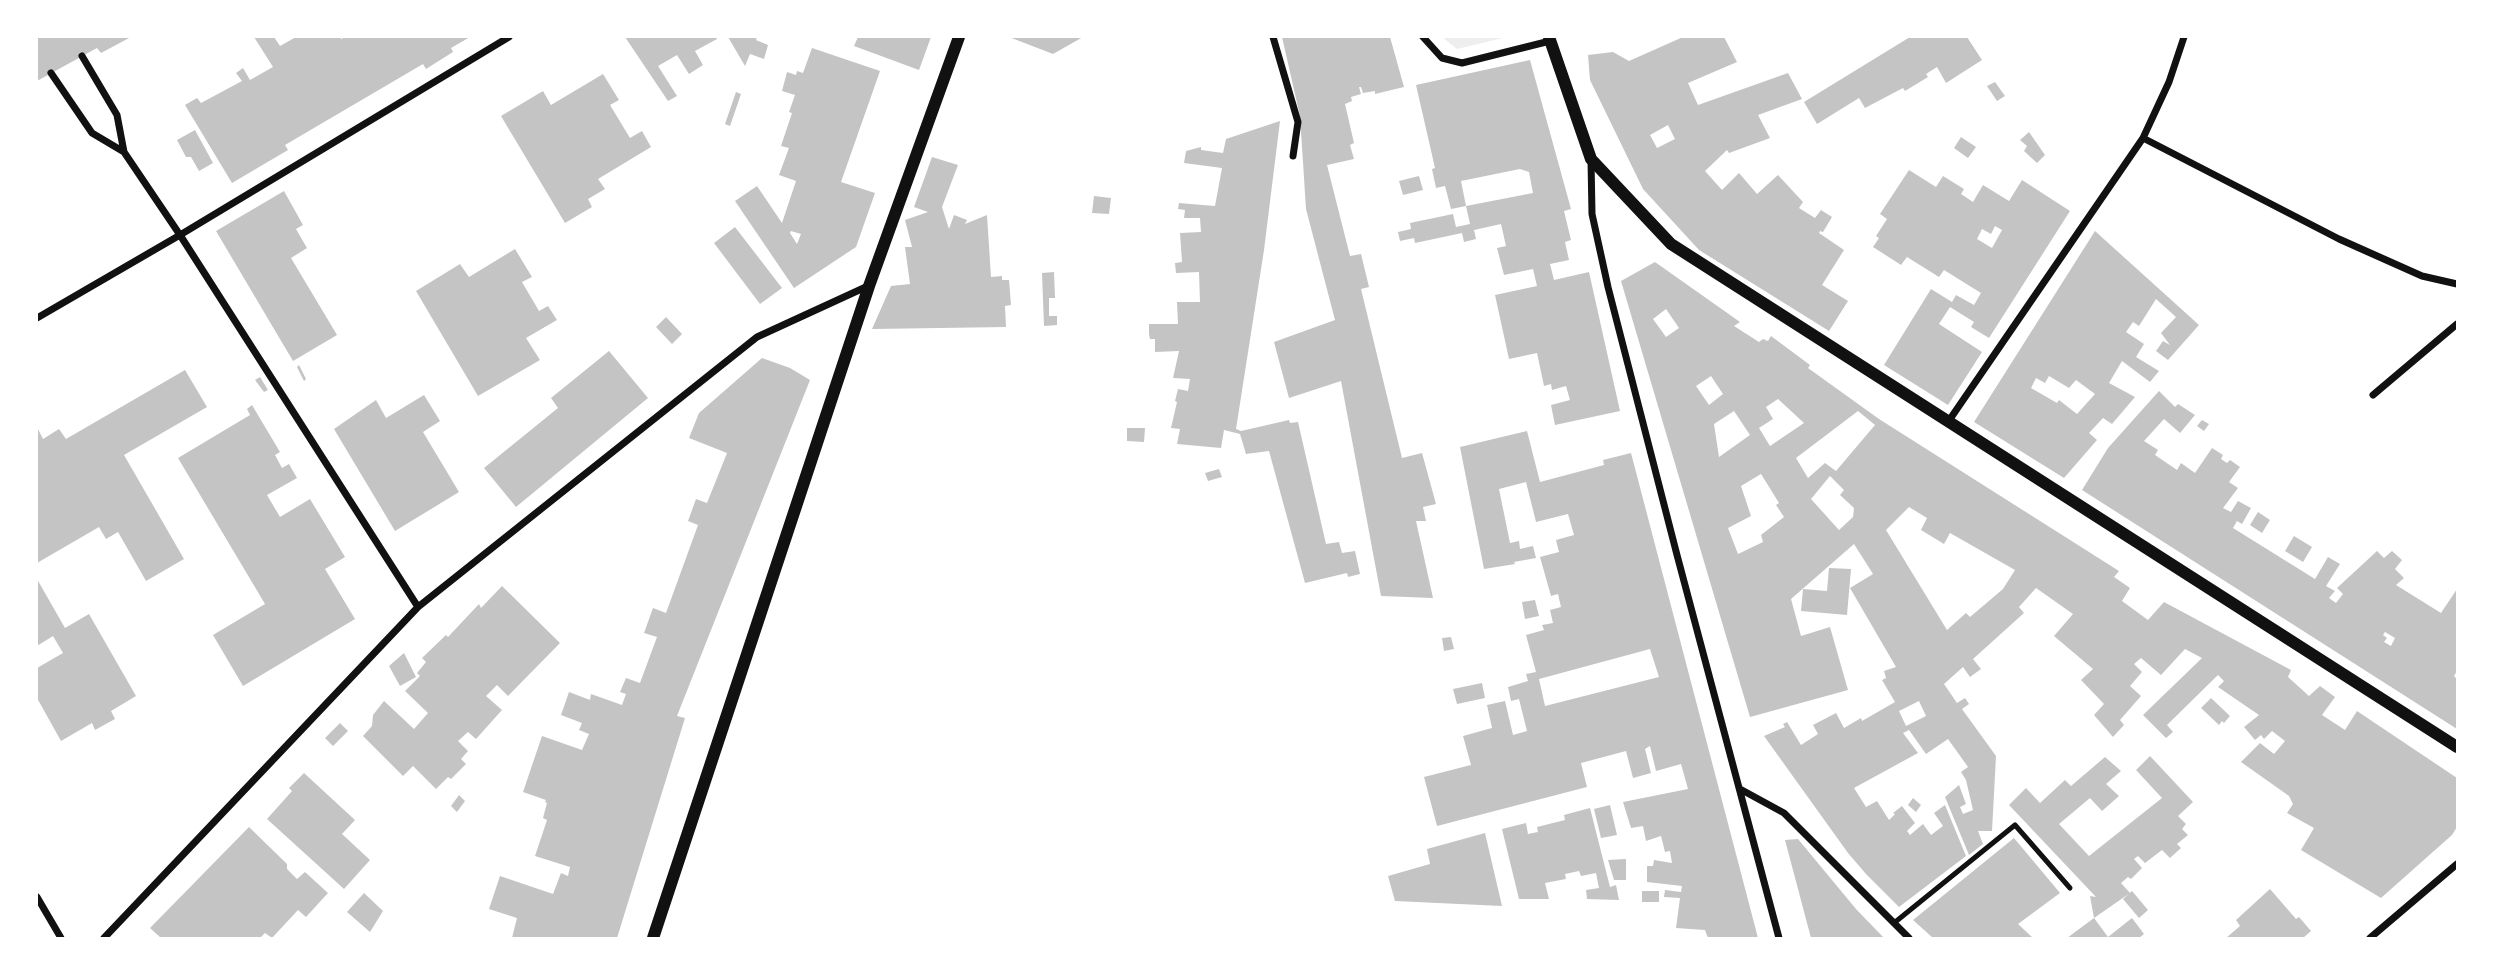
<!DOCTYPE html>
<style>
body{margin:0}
#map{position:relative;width:2494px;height:975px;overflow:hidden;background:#fff;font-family:"Space Grotesk",sans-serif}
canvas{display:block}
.frame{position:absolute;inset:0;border:38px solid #fff;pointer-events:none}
</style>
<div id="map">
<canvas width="2494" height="975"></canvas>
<div class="frame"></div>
</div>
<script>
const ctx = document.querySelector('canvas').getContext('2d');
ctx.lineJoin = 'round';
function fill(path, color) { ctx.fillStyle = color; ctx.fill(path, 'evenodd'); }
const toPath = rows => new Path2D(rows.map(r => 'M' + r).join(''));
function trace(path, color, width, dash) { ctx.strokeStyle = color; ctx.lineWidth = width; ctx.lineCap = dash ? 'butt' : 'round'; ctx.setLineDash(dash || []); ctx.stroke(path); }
fill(toPath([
 [1442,37,1507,37,1457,49]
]), '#eee');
fill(toPath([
 [37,37,131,37,101,53,97,48,37,81],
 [254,37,274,37,280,46,296,37,340,37,341,39,345,37,470,37,451,48,453,52,426,69,423,64,285,145,288,150,232,183,185,105,197,98,201,103,242,81,236,73,243,68,250,80,273,67],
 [625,37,716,37,717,39,695,51,703,65,689,74,677,55,658,66,677,96,668,101],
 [728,37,757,37,756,40,768,45,764,59,750,54,745,66],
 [858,37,931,37,919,70,854,46],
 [1009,37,1083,37,1053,54],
 [1282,37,1390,37,1404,87,1375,94,1375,91,1363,93,1361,87,1359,87,1361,94,1351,97,1352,101,1345,104,1354,143,1350,145,1354,159,1327,165,1350,256,1361,254,1369,287,1361,289,1402,458,1422,453,1436,504,1423,507,1426,521,1416,521,1433,598,1381,596,1341,381,1289,398,1274,342,1335,320,1306,209,1300,116],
 [1683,37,1724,37,1737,62,1688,83,1698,105,1788,73,1802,99,1758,115,1770,138,1729,153,1727,150,1705,171,1722,190,1739,173,1757,194,1778,175,1803,202,1799,208,1815,218,1821,210,1832,217,1823,232,1820,231,1819,233,1844,250,1822,285,1848,301,1829,331,1699,250,1643,189,1590,80,1588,55,1613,52,1629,61],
 [1668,125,1675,139,1657,148,1650,135],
 [1910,37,1967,37,1982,60,1946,83,1937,67,1926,74,1928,77,1905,91,1903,88,1865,108,1859,98,1817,124,1804,102],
 [812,48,880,71,841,182,875,193,856,247,794,288,735,201,757,186,782,223,796,181,779,175,789,148,781,146,792,113,789,112,795,95,782,91,787,72,796,75,797,71,803,73],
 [791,231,801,234,797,244,790,233],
 [1530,60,1571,209,1564,211,1571,240,1565,242,1569,260,1550,264,1554,280,1589,272,1620,411,1555,425,1551,405,1570,400,1566,386,1552,390,1551,384,1544,386,1537,353,1509,359,1495,295,1537,286,1533,269,1504,275,1497,248,1506,246,1501,224,1474,230,1476,239,1464,242,1462,233,1415,243,1414,238,1400,241,1398,232,1411,229,1410,223,1453,214,1456,227,1470,224,1466,206,1451,209,1445,186,1436,188,1432,169,1435,168,1416,85],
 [1520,169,1529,172,1533,193,1466,206,1461,181],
 [603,74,619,100,610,105,630,138,642,131,651,147,598,179,605,189,588,199,592,207,565,223,501,116,543,91,551,105],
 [1995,82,2005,96,1997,101,1987,86],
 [736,92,741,94,730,126,725,124],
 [1280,121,1264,250,1236,429,1241,431,1289,420,1290,423,1298,422,1326,544,1339,542,1342,553,1355,551,1360,574,1348,577,1347,573,1305,583,1269,451,1246,454,1240,434,1224,430,1221,448,1177,444,1180,429,1171,428,1177,402,1175,401,1178,389,1188,391,1190,379,1173,378,1179,351,1155,352,1155,339,1150,339,1149,334,1149,324,1178,324,1177,302,1200,302,1199,272,1176,273,1175,263,1182,262,1180,233,1201,232,1200,218,1184,218,1185,210,1178,209,1179,203,1215,206,1222,168,1184,163,1186,151,1201,147,1201,150,1223,153,1226,139],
 [195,130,213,163,199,171,191,157,186,157,177,140],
 [2029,132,2045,155,2037,163,2024,151,2027,146,2020,140],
 [1961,137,1976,147,1968,158,1954,148],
 [932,157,958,165,942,207,949,229,954,215,967,220,965,224,987,215,991,277,1002,276,1002,280,1009,280,1011,305,1005,306,1006,327,872,329,891,286,910,284,905,247,912,247,905,220,928,212,914,207],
 [1909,170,1936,187,1943,176,1964,189,1961,194,1973,202,1983,185,2009,201,2022,180,2070,211,1989,338,1971,327,1974,322,1950,307,1939,324,1982,352,1948,405,1884,365,1931,289,1952,302,1956,295,1974,305,1981,293,1944,270,1939,277,1907,257,1901,265,1873,247,1879,238,1876,236,1887,219,1880,214],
 [1995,226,2002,230,1992,248,1977,239,1982,229,1991,234],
 [1419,176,1423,190,1403,195,1399,181],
 [284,191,303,225,296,229,307,248,291,258,337,335,293,361,216,231],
 [1094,196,1111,198,1109,214,1092,213],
 [735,227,782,288,760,304,714,243],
 [2095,231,2199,325,2168,360,2156,351,2163,341,2170,345,2161,333,2176,317,2156,299,2139,326,2133,322,2126,332,2144,344,2136,357,2159,371,2150,382,2122,361,2109,383,2135,397,2112,424,2103,418,2089,433,2097,440,2064,478,1974,422],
 [2049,376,2069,388,2076,380,2095,394,2077,414,2059,400,2057,403,2031,388,2036,378,2045,383],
 [515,249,532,277,522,282,539,311,548,306,557,320,526,338,540,360,478,396,416,291,460,264,469,277],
 [1655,262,1740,322,1734,326,1759,342,1763,339,1768,341,1771,336,1810,365,1808,368,1879,419,2119,571,2114,577,2130,588,2122,601,2148,620,2164,602,2291,670,2288,677,2309,696,2320,686,2335,697,2322,715,2345,730,2357,711,2457,778,2457,827,2452,835,2381,898,2301,850,2314,828,2287,813,2293,804,2289,796,2241,762,2260,743,2274,754,2285,741,2272,731,2264,739,2261,735,2255,740,2244,727,2259,715,2218,687,2224,681,2218,675,2167,725,2173,732,2166,738,2143,715,2202,658,2185,649,2161,675,2141,658,2134,664,2142,672,2130,686,2141,696,2120,720,2124,725,2113,737,2094,715,2104,704,2081,680,2093,669,2054,636,2073,614,2036,588,2019,607,2024,613,1973,659,1981,669,1970,677,1963,667,1944,684,1957,703,1965,698,1969,704,1962,709,1996,756,1992,831,1978,831,1983,844,1969,855,1945,797,1959,785,1966,804,1960,807,1963,814,1973,810,1966,780,1961,772,1968,767,1948,739,1926,754,1909,730,1903,733,1918,753,1854,788,1866,807,1877,801,1889,820,1895,814,1893,813,1902,806,1915,823,1907,831,1910,835,1923,824,1931,835,1943,826,1934,813,1945,805,1966,856,1899,907,1866,874,1848,853,1764,736,1785,727,1783,724,1787,722,1801,745,1818,734,1813,725,1836,713,1844,728,1861,718,1862,721,1895,702,1882,680,1886,678,1884,671,1896,667,1850,588,1873,574,1854,544,1791,599,1801,636,1830,627,1848,690,1750,717,1621,281],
 [1666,309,1679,328,1666,337,1653,319],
 [1711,376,1723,394,1709,405,1696,386],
 [1778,399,1804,423,1770,446,1759,428,1773,419,1766,407],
 [1734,411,1750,435,1719,457,1714,424],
 [1858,411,1875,425,1836,471,1825,463,1808,478,1796,458],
 [1761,474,1779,503,1776,505,1784,517,1761,535,1763,542,1738,554,1728,528,1751,516,1741,486],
 [1830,476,1844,490,1840,495,1854,508,1853,517,1839,530,1811,499],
 [1909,507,1927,518,1921,530,1944,544,1950,533,2015,570,2003,589,1970,617,1966,613,1947,630,1886,530],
 [1919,701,1926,716,1906,726,1899,711],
 [1054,272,1055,298,1049,298,1049,316,1057,316,1057,325,1044,326,1042,273],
 [666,317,682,334,672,344,656,327],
 [609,351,648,398,516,507,484,468,558,408,551,398],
 [762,358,790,368,810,380,677,716,685,718,617,938,512,938,517,918,489,909,500,876,553,894,561,873,568,876,570,867,535,856,547,820,543,818,547,803,545,802,546,800,523,792,542,736,582,750,589,734,579,730,582,723,561,715,569,692,590,700,591,694,622,705,626,694,620,692,626,678,640,683,657,637,644,633,653,608,666,613,698,525,688,521,696,499,707,503,727,453,689,438,699,413],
 [299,365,306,379,304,381,297,367],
 [185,370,207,407,124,455,184,559,146,581,118,532,106,539,99,527,37,563,37,427,43,439,59,429,66,439],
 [260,377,268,390,264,392,255,380],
 [2159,391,2175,407,2178,404,2195,415,2180,433,2164,419,2144,441,2158,450,2155,455,2177,470,2181,463,2195,473,2212,448,2223,455,2221,459,2227,463,2230,460,2240,467,2229,482,2238,488,2223,508,2231,512,2238,501,2251,508,2242,524,2237,521,2233,528,2315,579,2328,557,2340,564,2326,586,2335,591,2329,598,2336,603,2343,594,2337,588,2377,551,2384,558,2392,551,2402,560,2395,569,2404,578,2396,585,2441,613,2457,589,2457,671,2454,676,2457,679,2457,729,2082,490,2108,448],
 [2385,632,2395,638,2391,646,2384,642,2387,638,2383,635],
 [424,395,440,421,423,432,459,492,395,531,334,429,376,400,386,418],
 [252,405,280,452,275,455,282,468,289,464,297,478,267,495,280,517,310,499,345,557,325,569,355,619,243,686,213,635,265,604,178,458,250,415,247,409],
 [2202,420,2209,424,2204,431,2197,426],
 [1127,428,1145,428,1144,442,1127,441],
 [1527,431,1540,482,1604,465,1603,460,1631,453,1758,938,1708,938,1705,930,1676,928,1680,898,1664,897,1665,890,1681,892,1682,886,1647,882,1647,866,1653,866,1654,860,1672,863,1670,851,1665,852,1661,836,1646,841,1643,826,1631,828,1623,802,1688,789,1681,764,1656,771,1650,746,1645,749,1651,773,1633,778,1626,751,1581,763,1587,787,1437,826,1424,777,1471,765,1463,736,1492,728,1487,705,1505,701,1513,735,1527,731,1519,699,1511,701,1508,687,1528,681,1526,674,1536,672,1526,635,1544,630,1542,625,1553,623,1550,610,1561,607,1558,594,1551,596,1540,557,1559,552,1556,540,1574,535,1568,514,1536,522,1526,482,1499,489,1510,543,1519,541,1520,549,1533,546,1536,558,1514,562,1515,564,1484,569,1460,447],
 [1650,649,1659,677,1545,706,1539,679],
 [1219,469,1222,477,1208,481,1205,473],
 [2258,512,2270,520,2262,533,2250,525],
 [2294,536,2312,547,2303,562,2285,551],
 [1829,568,1851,569,1847,615,1801,611,1803,589,1827,591],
 [37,579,65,628,89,614,136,696,111,711,115,719,95,730,92,723,61,741,37,698,37,668,63,653,53,636,37,646],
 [502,586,560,643,508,696,497,685,486,696,502,710,476,739,468,732,458,741,468,751,461,759,466,764,451,779,448,777,436,789,413,766,403,776,363,736,372,726,373,715,384,701,414,729,428,713,405,691,420,676,417,673,426,662,422,658,446,635,448,637,479,604,481,608],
 [1535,600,1539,616,1525,619,1522,602],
 [1451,637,1454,649,1444,651,1442,638],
 [404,653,416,677,400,686,389,666],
 [1482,683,1485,698,1457,704,1453,689],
 [2211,698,2230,716,2224,723,2222,721,2219,725,2201,708],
 [340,723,348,731,333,746,325,738],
 [2150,756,2193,802,2178,816,2186,824,2182,829,2188,835,2177,844,2181,848,2170,858,2162,850,2145,863,2138,856,2134,859,2142,868,2131,879,2128,877,2121,883,2130,893,2094,918,2090,896,2096,897,2009,805,2026,788,2040,803,2065,780,2071,786,2105,757,2121,771,2106,784,2119,796,2102,811,2090,798,2059,824,2089,856,2162,798,2136,770],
 [304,773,355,820,342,834,370,860,344,889,267,819,292,791,289,788],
 [459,795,465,801,457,812,451,806],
 [1913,798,1921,805,1916,812,1908,805],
 [1610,805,1617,835,1601,838,1594,809],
 [1590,808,1610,887,1616,885,1619,900,1587,899,1586,890,1599,888,1596,873,1581,876,1579,871,1565,874,1566,879,1545,883,1549,899,1519,899,1502,829,1526,823,1528,834,1538,832,1537,827,1565,820,1564,815],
 [249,827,287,864,287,869,297,879,305,872,328,893,306,917,298,910,272,938,265,933,260,938,161,938,150,928],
 [1485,833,1502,906,1395,901,1388,876,1430,864,1427,849],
 [2014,838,2060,893,2018,924,2033,938,1933,938,1913,920],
 [1798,839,1856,909,1884,938,1811,938,1785,840],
 [1626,859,1626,880,1614,880,1608,860],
 [2270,889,2296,919,2299,917,2311,931,2303,938,2226,938,2240,926,2236,920],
 [1642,891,1659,891,1659,902,1642,902],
 [2132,891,2148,910,2139,918,2123,899],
 [364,893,383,911,370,932,347,912],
 [2094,918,2108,937,2132,918,2144,934,2139,938,2067,938]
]), '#c4c4c4');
trace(toPath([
 [1894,923,2015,825,2070,888]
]), '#111', 5);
trace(toPath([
 [1273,37,1298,122,1293,156],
 [1423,37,1442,58,1462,63,1550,41],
 [82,56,117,115,124,152,180,235,418,607],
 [51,73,92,133,124,152],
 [2143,138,2339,239,2422,276,2457,284],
 [1591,160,1592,214,1608,287,1677,555,1779,938],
 [37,318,180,235,509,37],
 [2373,395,2457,324],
 [1948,422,2143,138,2169,82,2184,37],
 [1740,789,1784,813,1909,938],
 [37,897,61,938],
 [104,938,418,607,757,337,868,286],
 [2370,938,2457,864]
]), '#111', 7);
trace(toPath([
 [1549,37,1591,159,1671,244,2457,747],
 [653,938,869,286,959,37]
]), '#111', 12);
</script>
